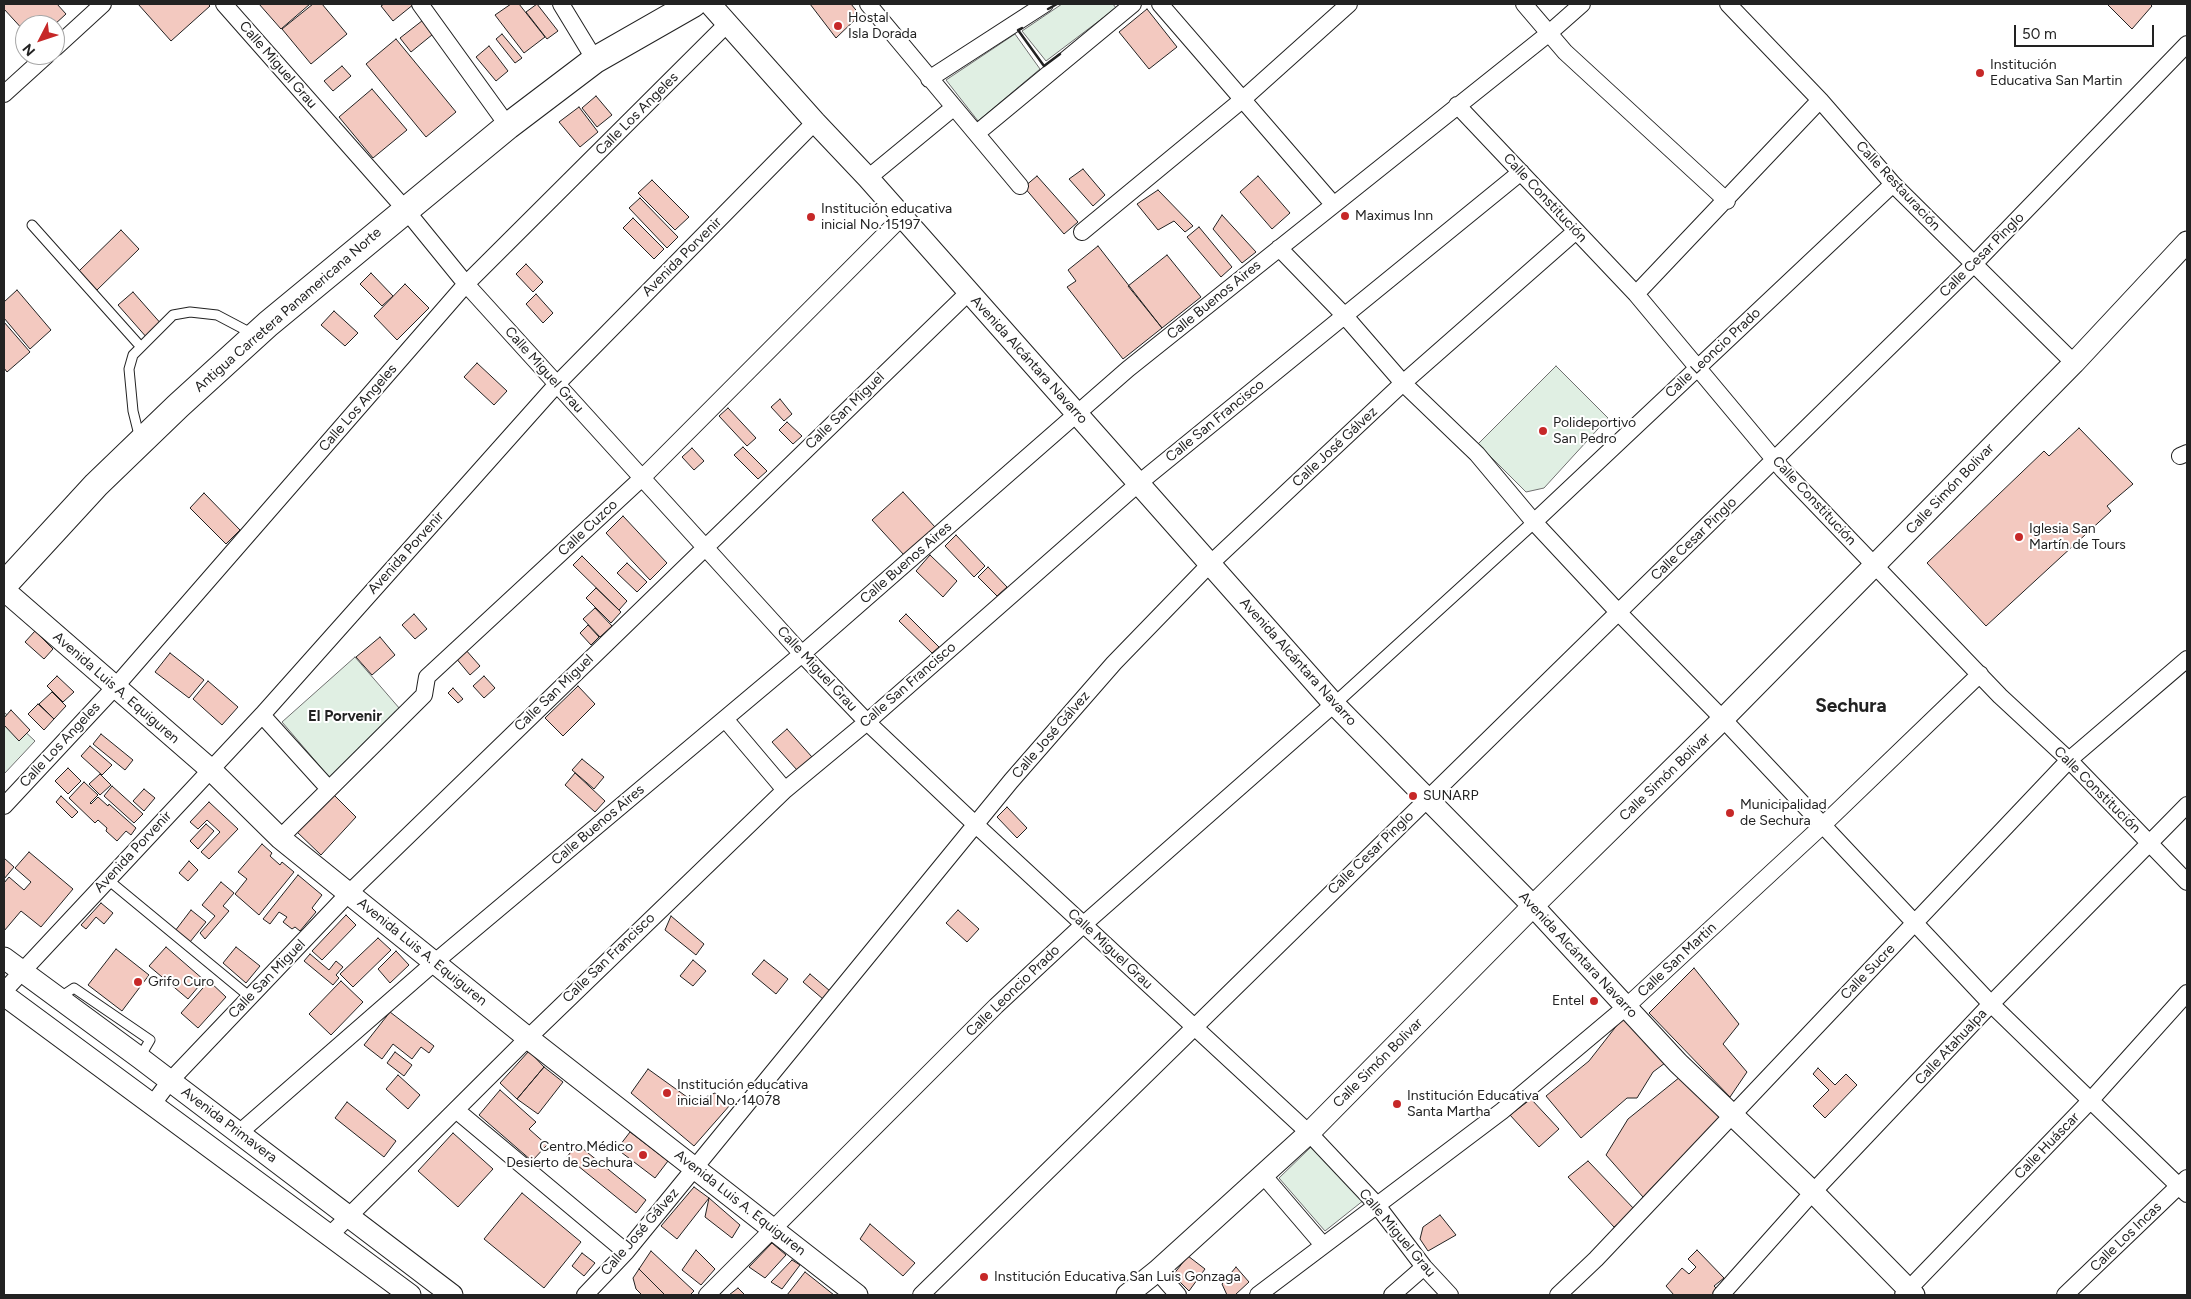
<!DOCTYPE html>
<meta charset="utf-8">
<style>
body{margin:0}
#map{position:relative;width:2191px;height:1299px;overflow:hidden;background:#fff;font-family:Figtree,sans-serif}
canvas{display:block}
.frame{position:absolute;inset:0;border:5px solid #222;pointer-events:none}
.north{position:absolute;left:15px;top:15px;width:50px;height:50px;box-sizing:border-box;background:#fff;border:1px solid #a7a7a7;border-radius:50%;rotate:229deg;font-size:14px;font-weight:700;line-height:20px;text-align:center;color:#222}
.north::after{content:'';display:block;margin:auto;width:18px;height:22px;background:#c62828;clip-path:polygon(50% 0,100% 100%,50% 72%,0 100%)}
.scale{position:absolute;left:2014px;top:25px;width:140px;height:22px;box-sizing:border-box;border:2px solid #222;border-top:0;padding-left:6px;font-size:15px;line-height:18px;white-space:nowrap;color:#222;-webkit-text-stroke:4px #fff;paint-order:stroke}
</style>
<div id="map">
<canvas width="2191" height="1299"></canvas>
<div class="frame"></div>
<div class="north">N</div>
<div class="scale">50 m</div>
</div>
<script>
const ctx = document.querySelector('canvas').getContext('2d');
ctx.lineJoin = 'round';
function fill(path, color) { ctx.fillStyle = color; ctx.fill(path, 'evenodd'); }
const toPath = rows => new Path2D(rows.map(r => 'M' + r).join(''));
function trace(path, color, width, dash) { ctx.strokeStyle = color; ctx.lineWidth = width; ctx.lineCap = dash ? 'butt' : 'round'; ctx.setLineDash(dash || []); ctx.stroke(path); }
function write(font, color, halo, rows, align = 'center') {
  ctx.font = font + ' Figtree,sans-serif'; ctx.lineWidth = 4; ctx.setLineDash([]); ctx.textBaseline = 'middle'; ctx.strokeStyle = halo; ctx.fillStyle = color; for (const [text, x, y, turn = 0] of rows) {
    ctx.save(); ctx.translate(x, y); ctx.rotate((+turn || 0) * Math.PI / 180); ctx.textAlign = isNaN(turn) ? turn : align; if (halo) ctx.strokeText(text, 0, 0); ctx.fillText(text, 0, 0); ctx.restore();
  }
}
const green = toPath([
 [1062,4,1113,4,1116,8,1046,61,1022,31,1062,4],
 [1015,34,1040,69,978,121,946,80,1015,34],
 [1556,366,1608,418,1544,488,1526,492,1478,444,1556,366],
 [355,657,400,709,330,778,282,722,355,657],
 [4,712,35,741,4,774,4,712],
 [1312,1146,1364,1200,1325,1231,1279,1178,1312,1146]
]);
fill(green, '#e0efe3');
trace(green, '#6f6f6f', 1);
const building = toPath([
 [4,4,57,4,66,14,54,25,25,25,25,32,4,9,4,4],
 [138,4,208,4,210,6,171,41,138,4],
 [259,4,310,4,281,29,259,4],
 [313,4,322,4,347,34,311,64,282,29,313,4],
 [384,4,414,4,393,21,381,6,384,4],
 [511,4,519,4,545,37,524,53,495,15,511,4],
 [537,4,558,31,547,39,526,12,537,4],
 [810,4,851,4,860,15,836,38,810,4],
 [2107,4,2150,4,2152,6,2132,29,2107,4],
 [1147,9,1177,47,1149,69,1119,32,1147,9],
 [427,17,438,30,411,52,400,38,427,17],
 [502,34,522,58,515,63,496,39,502,34],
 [396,39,456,112,426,137,366,64,396,39],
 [489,46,508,71,496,81,476,57,489,46],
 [342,66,351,76,333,91,324,81,342,66],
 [372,89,407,130,373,158,339,117,372,89],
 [596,96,612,115,597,127,582,108,596,96],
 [579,107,598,132,580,147,559,122,579,107],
 [1083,169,1105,195,1093,206,1069,179,1083,169],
 [1037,176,1078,222,1064,234,1024,187,1037,176],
 [1258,176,1290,213,1272,229,1240,192,1258,176],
 [652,180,689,217,675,230,638,193,652,180],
 [1158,190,1193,226,1185,232,1174,221,1158,230,1137,204,1158,190],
 [640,198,678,237,667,248,629,208,640,198],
 [1222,215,1256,252,1242,263,1213,229,1222,215],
 [633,218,664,249,654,259,623,228,633,218],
 [1199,227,1232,267,1221,277,1187,237,1199,227],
 [121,230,139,249,97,290,79,271,121,230],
 [1098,246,1162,328,1123,359,1067,287,1076,281,1068,270,1098,246],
 [1167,255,1201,297,1162,328,1128,286,1167,255],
 [526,264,543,282,533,292,516,274,526,264],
 [371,273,393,296,382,306,360,284,371,273],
 [405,284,429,308,397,340,374,316,405,284],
 [17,290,51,330,30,349,4,318,4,302,17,290],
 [133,292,163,326,148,339,118,305,133,292],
 [536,294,553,313,543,323,526,304,536,294],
 [334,311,358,333,345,346,321,325,334,311],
 [4,322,30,352,7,372,4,368,4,322],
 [477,363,507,391,494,405,464,377,477,363],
 [780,399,792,414,784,421,771,407,780,399],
 [728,408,756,438,747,446,719,416,728,408],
 [787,422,802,436,793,444,779,430,787,422],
 [2079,428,2133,484,2107,506,2111,511,1986,626,1927,563,2044,451,2049,456,2079,428],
 [743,447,767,471,758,479,734,455,743,447],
 [692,448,704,461,694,470,682,457,692,448],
 [903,492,935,527,904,555,872,520,903,492],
 [204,493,240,530,226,544,190,508,204,493],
 [623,516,667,563,650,580,606,533,623,516],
 [956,535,985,566,974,577,945,546,956,535],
 [930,555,957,581,943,597,916,571,930,555],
 [582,556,627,601,619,610,573,565,582,556],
 [627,563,647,582,637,592,617,573,627,563],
 [988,567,1007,587,997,596,978,577,988,567],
 [596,588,621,612,611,623,586,598,596,588],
 [595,608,612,626,600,637,583,619,595,608],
 [414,614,427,629,415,639,402,625,414,614],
 [906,614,939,647,932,653,899,621,906,614],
 [588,625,599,637,591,645,580,633,588,625],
 [35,631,53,649,44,659,25,642,35,631],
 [380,637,395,655,372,675,356,657,380,637],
 [465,649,480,666,470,675,455,657,465,649],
 [170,653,204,680,189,698,155,672,170,653],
 [57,676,74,692,63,702,47,686,57,676],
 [484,676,495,688,484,698,473,686,484,676],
 [208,681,238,707,222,725,193,699,208,681],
 [578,686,595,704,563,736,545,718,578,686],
 [453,688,463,699,458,703,448,693,453,688],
 [52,692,66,706,54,719,39,704,52,692],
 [38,704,54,719,44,730,28,714,38,704],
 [11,710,30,730,19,741,4,725,4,718,11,710],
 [787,729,812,757,797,770,772,742,787,729],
 [101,734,133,760,125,770,93,744,101,734],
 [90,746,112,765,102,775,81,756,90,746],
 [582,759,604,777,594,789,572,770,582,759],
 [68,768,81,781,68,794,55,781,68,768],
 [575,773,605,801,595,812,565,785,575,773],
 [100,774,111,785,100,795,89,784,100,774],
 [84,782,98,795,90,803,91,804,98,797,108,806,109,804,136,828,131,835,126,831,117,841,106,831,107,828,98,820,95,823,69,798,84,782],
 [112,786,143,814,134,823,104,796,112,786],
 [144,789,155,798,144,811,133,801,144,789],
 [332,793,356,817,321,855,296,831,332,793],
 [61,796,78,812,72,818,56,802,61,796],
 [209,802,238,829,209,859,201,852,220,832,207,820,198,829,190,822,209,802],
 [1007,807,1027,828,1017,838,997,817,1007,807],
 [206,824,214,831,198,849,190,841,206,824],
 [262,844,272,853,270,856,280,865,282,862,294,872,259,915,235,894,247,879,238,872,262,844],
 [29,852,73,889,41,927,21,911,4,931,4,883,9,877,24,890,31,882,15,868,29,852],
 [4,858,14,867,4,879,4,858],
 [189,861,198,870,188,881,179,873,189,861],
 [298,875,322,895,312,908,316,912,300,931,295,927,292,929,283,922,287,917,279,912,270,924,263,919,298,875],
 [221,882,234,893,223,906,229,911,205,939,200,933,215,916,202,905,221,882],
 [101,903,113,913,104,924,96,917,86,929,81,925,101,903],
 [191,910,206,922,190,942,175,931,191,910],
 [958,910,979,929,967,942,946,923,958,910],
 [346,915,356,925,322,960,312,951,346,915],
 [671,916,704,944,696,955,665,930,671,916],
 [378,938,391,950,353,987,340,974,378,938],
 [166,947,204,980,188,999,149,966,166,947],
 [236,947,260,966,246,983,223,963,236,947],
 [116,949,149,975,122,1011,88,985,116,949],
 [396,951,409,965,390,983,378,969,396,951],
 [310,954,329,970,336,961,343,967,336,975,339,978,333,985,304,961,310,954],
 [693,960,706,971,693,986,680,976,693,960],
 [764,960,788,979,776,994,752,974,764,960],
 [1694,968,1739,1024,1723,1044,1747,1072,1730,1097,1649,1013,1694,968],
 [810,974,830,991,823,999,803,982,810,974],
 [209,981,226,997,198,1028,181,1013,209,981],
 [341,981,363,1002,331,1035,309,1014,341,981],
 [390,1012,434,1046,429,1053,421,1047,412,1059,393,1044,382,1059,364,1045,390,1012],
 [1625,1015,1669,1060,1653,1072,1637,1098,1627,1098,1581,1138,1546,1096,1589,1061,1625,1015],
 [529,1051,544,1067,517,1099,500,1083,529,1051],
 [395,1052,412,1065,404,1076,387,1063,395,1052],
 [544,1067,563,1082,538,1114,517,1099,544,1067],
 [1818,1068,1835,1085,1846,1074,1857,1085,1825,1118,1813,1106,1829,1090,1813,1074,1818,1068],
 [648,1069,694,1102,715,1093,730,1105,694,1146,631,1093,648,1069],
 [398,1075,420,1095,408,1109,386,1089,398,1075],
 [1680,1077,1721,1116,1643,1197,1606,1155,1628,1119,1680,1077],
 [500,1090,536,1122,529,1129,547,1145,532,1161,479,1115,500,1090],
 [1531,1099,1559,1129,1539,1147,1510,1115,1531,1099],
 [347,1102,396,1141,384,1157,335,1118,347,1102],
 [630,1132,668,1161,655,1178,617,1149,630,1132],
 [453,1133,493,1169,458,1207,418,1171,453,1133],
 [577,1144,646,1200,636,1213,567,1157,577,1144],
 [1588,1161,1636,1211,1614,1227,1568,1177,1588,1161],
 [694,1187,709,1198,677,1239,661,1226,694,1187],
 [522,1193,581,1242,544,1288,484,1239,522,1193],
 [709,1198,740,1225,732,1238,705,1217,709,1198],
 [1440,1215,1456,1235,1428,1251,1420,1239,1423,1227,1440,1215],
 [870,1224,915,1263,903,1276,860,1239,870,1224],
 [772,1243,786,1255,765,1278,749,1267,772,1243],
 [696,1250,715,1269,701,1285,682,1270,696,1250],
 [1697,1250,1724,1278,1714,1286,1718,1290,1712,1295,1674,1295,1666,1286,1682,1268,1689,1274,1696,1267,1688,1259,1697,1250],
 [651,1251,694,1291,690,1295,665,1295,639,1269,651,1251],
 [582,1253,595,1263,584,1276,572,1266,582,1253],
 [1188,1256,1205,1269,1189,1291,1173,1275,1188,1256],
 [792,1260,800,1265,782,1289,771,1282,792,1260],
 [1236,1267,1249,1282,1235,1295,1227,1295,1222,1284,1236,1267],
 [639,1269,665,1295,642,1295,636,1289,633,1278,639,1269],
 [805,1272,834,1295,787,1295,805,1272],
 [738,1288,745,1295,729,1295,738,1288]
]);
fill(building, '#f3c9c0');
trace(building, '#222', 1);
const service = toPath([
 [32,225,141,347],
 [140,439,133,411,129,369,133,355,173,315,190,312,217,315,253,334],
 [107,879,250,997],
 [59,998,74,988,150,1040,140,1057]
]);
const pedestrian = toPath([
 [1334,704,1534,522]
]);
const minor = toPath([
 [224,4,405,209,466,284,802,654,867,722,976,825,1309,1133,1376,1204,1424,1267,1450,1295],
 [420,4,508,126],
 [561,4,595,60],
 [868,4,1020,186],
 [1160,4,1333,204],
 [1524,4,1565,52,1727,201],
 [1728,4,1820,100,1893,184,2074,363],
 [55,48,103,4],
 [929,79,1045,4],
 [4,94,47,55],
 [1457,105,1636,294,1783,470,2000,696,2069,760,2187,882],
 [977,133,1133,4],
 [868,178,953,108],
 [1082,232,1242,100,1349,4],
 [1279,248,1344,315,1403,383,1477,454,1534,522,1619,613,1723,719,1991,1004,2187,1194],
 [1636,294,1820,100],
 [2180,456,2187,453],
 [1534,522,1893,184],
 [262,715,329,789],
 [725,719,785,790],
 [4,806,116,686,466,284,727,24],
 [280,838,424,695,427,677,642,478,901,218],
 [4,991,262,715,557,384,815,122],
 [152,1105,170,1081,349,893,968,293],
 [456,1110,626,1252],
 [239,1133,435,962,802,654,1128,369,1548,34,1582,4],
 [1263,1175,1323,1245],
 [329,1236,528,1038,785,790,867,722,1139,483,1521,172],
 [1157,1271,1178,1295],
 [585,1295,626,1252,1011,781,1114,663,1210,564,1403,383,1576,231],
 [707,1295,996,1006,1084,924,1334,704],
 [921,1295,1974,264,2187,44],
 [1258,1295,1502,1111,1627,1006,1823,825,1980,674],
 [1392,1295,1424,1267],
 [1558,1295,1596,1259,2069,760,2187,659],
 [1721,1295,1813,1192,1991,1004,2187,805],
 [1903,1295,2090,1101,2187,993],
 [2065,1295,2187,1178]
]);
const tertiary = toPath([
 [710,4,815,122,868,178,1334,704,1533,906,1678,1063,1813,1192,1914,1295],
 [4,590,210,769,280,838,528,1038,857,1295],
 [4,958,140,1058,452,1295],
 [4,995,410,1295],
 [1127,1295,1157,1271,1309,1133,1533,906,1723,719,2074,363,2187,242]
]);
const primary = toPath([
 [4,585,96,485,178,406,268,324,508,126,595,60,693,4]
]);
trace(service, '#222', 11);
trace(pedestrian, '#222', 14);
trace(minor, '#222', 18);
trace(tertiary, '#222', 23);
trace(primary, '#222', 28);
trace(service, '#fff', 9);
trace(pedestrian, '#fff', 12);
trace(minor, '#fff', 16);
trace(tertiary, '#fff', 21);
trace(primary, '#fff', 26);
trace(toPath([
 [1048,9,1057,4],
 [1022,28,1018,30,1044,66,1060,54]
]), '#222', 2.5);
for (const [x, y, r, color] of [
 [838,26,5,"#c62828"],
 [1980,73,5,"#c62828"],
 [1345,216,5,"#c62828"],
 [811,217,5,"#c62828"],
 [1543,431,5,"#c62828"],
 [2019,537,5,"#c62828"],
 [1413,796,5,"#c62828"],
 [1730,813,5,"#c62828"],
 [138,982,5,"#c62828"],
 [1594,1001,5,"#c62828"],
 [667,1093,5,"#c62828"],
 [1397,1104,5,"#c62828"],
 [643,1155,5,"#c62828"],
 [984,1277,5,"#c62828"]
]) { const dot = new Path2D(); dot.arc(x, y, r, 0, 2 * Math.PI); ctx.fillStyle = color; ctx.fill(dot); trace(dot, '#fff', 2); }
write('14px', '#222', '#fff', [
 ["Hostal",848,18],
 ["Isla Dorada",848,34],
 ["Institución",1990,65],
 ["Educativa San Martin",1990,81],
 ["Institución educativa",821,209],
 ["inicial No. 15197",821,225],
 ["Maximus Inn",1355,216],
 ["Polideportivo",1553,423],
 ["San Pedro",1553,439],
 ["Iglesia San",2029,529],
 ["Martín de Tours",2029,545],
 ["SUNARP",1423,796],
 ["Municipalidad",1740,805],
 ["de Sechura",1740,821],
 ["Grifo Curo",148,982],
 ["Entel",1584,1001,"right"],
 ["Institución educativa",677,1085],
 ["inicial No. 14078",677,1101],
 ["Institución Educativa",1407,1096],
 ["Santa Martha",1407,1112],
 ["Centro Médico",633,1147,"right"],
 ["Desierto de Sechura",633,1163,"right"],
 ["Institución Educativa San Luis Gonzaga",994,1277]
], 'left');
write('14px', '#222', '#fff', [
 ["Calle Miguel Grau",278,65,49],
 ["Calle Los Angeles",637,114,-45],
 ["Calle Restauración",1898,186,47],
 ["Calle Constitución",1545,198,47],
 ["Calle Cesar Pinglo",1982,255,-45],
 ["Avenida Porvenir",682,257,-45],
 ["Calle Buenos Aires",1214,300,-39],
 ["Antigua Carretera Panamericana Norte",288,310,-41],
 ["Calle Leoncio Prado",1713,353,-43],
 ["Avenida Alcántara Navarro",1029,360,48],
 ["Calle Miguel Grau",544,370,48],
 ["Calle Los Angeles",358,408,-49],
 ["Calle San Miguel",845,411,-44],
 ["Calle San Francisco",1215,421,-39],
 ["Calle José Gálvez",1335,447,-43],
 ["Calle Simón Bolivar",1950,489,-46],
 ["Calle Constitución",1814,501,47],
 ["Calle Cuzco",588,528,-43],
 ["Calle Cesar Pinglo",1694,539,-44],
 ["Avenida Porvenir",406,553,-48],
 ["Calle Buenos Aires",906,563,-41],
 ["Avenida Alcántara Navarro",1298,662,48],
 ["Calle Miguel Grau",817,669,47],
 ["Calle San Francisco",908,685,-41],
 ["Avenida Luis A. Equiguren",116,688,41],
 ["Calle San Miguel",554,693,-44],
 ["Calle José Gálvez",1051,735,-49],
 ["Calle Los Angeles",60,745,-47],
 ["Calle Simón Bolivar",1665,777,-44],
 ["Calle Constitución",2097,790,45],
 ["Calle Buenos Aires",598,825,-40],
 ["Avenida Porvenir",133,852,-47],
 ["Calle Cesar Pinglo",1371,853,-44],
 ["Calle Miguel Grau",1110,949,43],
 ["Avenida Luis A. Equiguren",422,952,39],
 ["Avenida Alcántara Navarro",1578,955,47],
 ["Calle San Francisco",609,958,-44],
 ["Calle San Martin",1677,960,-43],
 ["Calle Sucre",1868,972,-46],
 ["Calle San Miguel",267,979,-46],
 ["Calle Leoncio Prado",1013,991,-44],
 ["Calle Atahualpa",1951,1047,-47],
 ["Calle Simón Bolivar",1378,1063,-45],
 ["Avenida Primavera",229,1125,37],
 ["Calle Huáscar",2047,1146,-46],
 ["Avenida Luis A. Equiguren",740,1203,38],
 ["Calle José Gálvez",640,1232,-49],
 ["Calle Miguel Grau",1397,1233,50],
 ["Calle Los Incas",2126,1237,-44]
]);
write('bold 15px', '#222', '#fff', [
 ["El Porvenir",345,717]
]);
write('bold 19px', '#222', '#fff', [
 ["Sechura",1851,706]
]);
</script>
